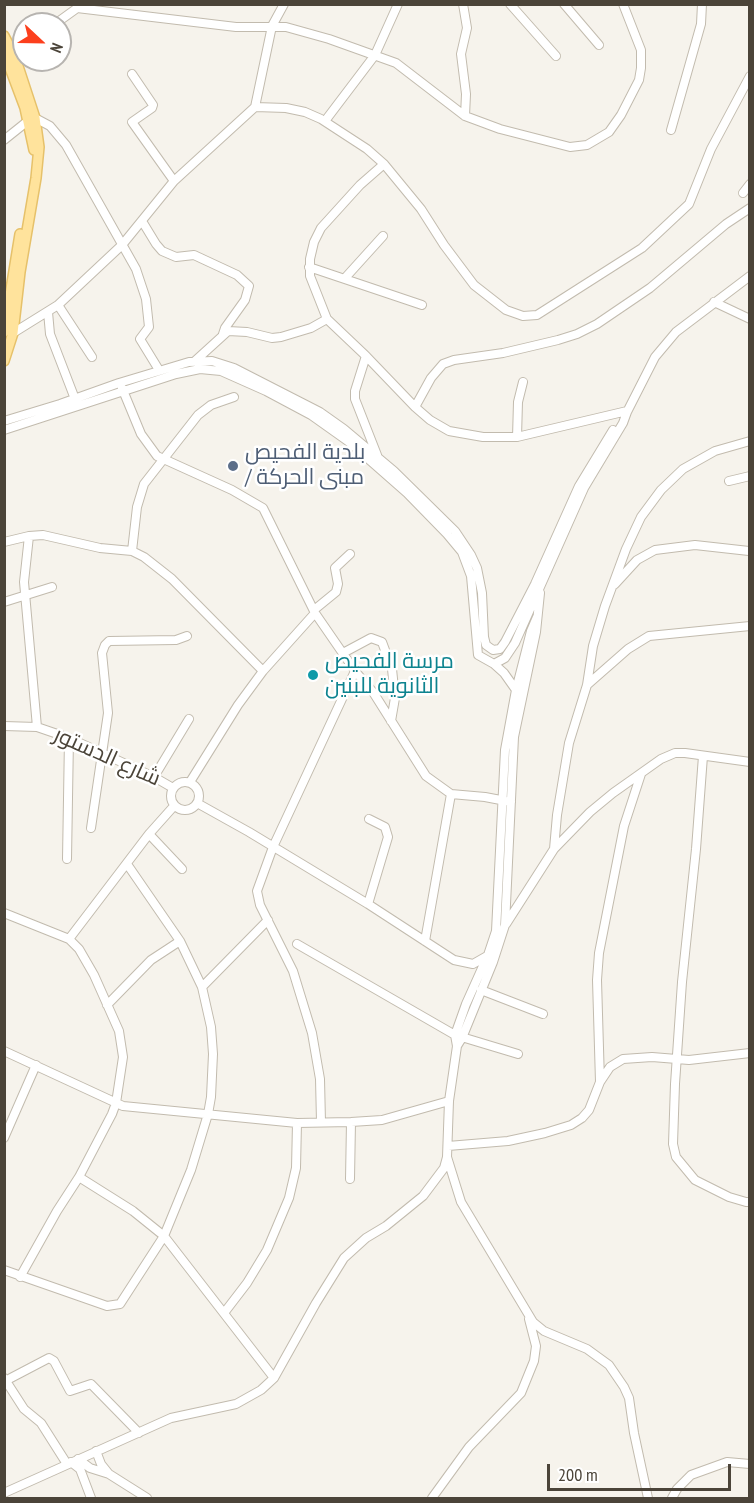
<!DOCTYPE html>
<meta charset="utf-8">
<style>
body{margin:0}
#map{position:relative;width:754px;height:1503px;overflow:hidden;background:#f6f3ec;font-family:"PT Sans Narrow",sans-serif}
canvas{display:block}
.frame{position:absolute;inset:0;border:6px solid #4b4439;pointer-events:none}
.north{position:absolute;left:12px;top:12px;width:60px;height:60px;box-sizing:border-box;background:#fff;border:2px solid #b7b4b0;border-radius:50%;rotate:112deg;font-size:16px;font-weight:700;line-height:24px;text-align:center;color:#4b4439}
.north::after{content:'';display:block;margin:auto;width:21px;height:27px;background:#fc3f1d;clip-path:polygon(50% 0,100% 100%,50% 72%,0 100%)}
.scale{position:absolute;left:547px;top:1464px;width:184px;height:27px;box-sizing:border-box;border:3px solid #4b4439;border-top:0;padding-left:8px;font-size:18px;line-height:21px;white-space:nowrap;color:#4b4439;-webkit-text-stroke:4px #fff;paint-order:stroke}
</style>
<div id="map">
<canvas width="754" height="1503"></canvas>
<div class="frame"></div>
<div class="north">N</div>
<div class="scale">200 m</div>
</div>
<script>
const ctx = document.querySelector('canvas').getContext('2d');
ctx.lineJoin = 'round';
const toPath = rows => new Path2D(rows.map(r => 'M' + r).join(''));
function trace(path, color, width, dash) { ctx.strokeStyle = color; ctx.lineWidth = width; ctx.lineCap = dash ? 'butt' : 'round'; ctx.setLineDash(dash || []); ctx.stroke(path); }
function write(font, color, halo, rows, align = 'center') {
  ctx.font = font + ' "PT Sans Narrow",Cairo,sans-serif'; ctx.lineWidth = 5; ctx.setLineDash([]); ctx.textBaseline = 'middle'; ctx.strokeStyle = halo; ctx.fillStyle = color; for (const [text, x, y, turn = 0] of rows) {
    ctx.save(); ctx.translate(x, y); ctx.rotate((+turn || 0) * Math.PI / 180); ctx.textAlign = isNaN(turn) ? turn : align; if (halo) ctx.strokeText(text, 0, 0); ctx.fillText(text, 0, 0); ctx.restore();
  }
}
const minor = toPath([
 [463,4,467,28,461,54,466,94,465,116],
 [510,4,556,56],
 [564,4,599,45],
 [77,8,236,27,286,27,329,39,396,63,465,116,500,129,570,147,587,145,609,132,621,115,639,80,641,68,641,50,623,4],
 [55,24,80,6],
 [14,63,24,50],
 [132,74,153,105,152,108,132,122,174,181],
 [255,107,272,26,284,4],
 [325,121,375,55,398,4],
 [671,130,701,24,702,4],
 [4,140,29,120,35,118,50,126,66,145,136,269,146,299,149,327,140,339,159,370],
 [384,164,360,185,321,228,314,242,310,259,310,276,327,319,366,356,415,407,430,420,449,431,483,437,517,437,627,411],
 [743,193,750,184],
 [142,221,156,244,162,251,176,257,194,255,237,275,249,286,245,300,225,328,223,334],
 [309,267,422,305],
 [345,278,383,236],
 [714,302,750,319],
 [58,305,92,357],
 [48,312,50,334,75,399],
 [13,333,58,305,122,245,174,181,255,107,286,108,305,112,321,119,367,149,384,164,421,209,444,245,474,285,506,310,523,316,537,315,642,248,689,204,711,149,750,76],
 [366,356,355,391,355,399,377,455],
 [195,361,228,331,247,332,272,338,281,337,311,328,327,319],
 [122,388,141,434,157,456,232,490,263,508,315,613,355,671,373,692,426,776,451,794,485,797,511,802],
 [415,407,431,378,443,364,454,360,503,353,558,340,577,334,597,324,650,288,726,224,750,208],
 [4,421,60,404,119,383,189,362,212,361,234,368,320,412,344,429,394,471,455,531,471,555,477,568,482,593,484,637,486,645,493,650,500,649,505,642,535,584,579,486,613,430],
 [4,430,176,374,200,369,221,371,266,391,311,415,349,442,407,493,447,534,462,552,471,576,478,655,494,664,505,658,515,643,584,488,623,423,627,412,655,357,676,332,750,276],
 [517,437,518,402,523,382],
 [729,481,750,476],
 [29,536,24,582,37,727],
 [4,542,29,536,43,535,100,548,132,551,144,557,172,579,263,671],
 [132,551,137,507,144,484,198,415,211,405,234,397],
 [615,584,637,560,655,550,695,545,749,551],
 [4,602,52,587],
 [314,610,336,592,338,584,335,568,350,554],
 [343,653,371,638,382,642,392,669,395,698,391,721],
 [494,664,504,673,516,690],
 [587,685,628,649,649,636,750,626],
 [4,726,37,727,69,738,154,777,173,788],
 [703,756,696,849,682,982,675,1084,673,1144,676,1157,695,1180,729,1197,746,1202,750,1202],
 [154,777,189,719],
 '171 796a14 14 0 1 1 28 0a14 14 0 1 1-28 0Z',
 [190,782,238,705,263,671,315,613],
 [197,803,249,832,368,904,454,960,473,964,487,956],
 [91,828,108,713,102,653,105,645,109,641,176,640,187,636],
 [149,834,182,869],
 [554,849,557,815,569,743,587,685,593,646,605,606,626,549,641,517,661,490,683,469,715,451,750,441],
 [67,859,69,738],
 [368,904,388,837,385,827,369,819],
 [4,913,69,939,79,949,94,975,119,1031,123,1057,116,1103,112,1114,79,1177,57,1211,20,1277],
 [506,924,554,849,590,812,613,793,661,759,675,753,685,753,750,762],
 [69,939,149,834,174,806],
 [425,941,451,794],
 [297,944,455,1035,518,1054],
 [202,987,268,920],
 [481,990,543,1014],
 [107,1005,151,960,180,941],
 [457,1046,462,1038,493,962,505,925,514,737,536,632,540,593],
 [4,1051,123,1106,297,1123,351,1122,382,1120,449,1101],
 [600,1082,597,980,599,953,624,826,641,774],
 [321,1122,320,1079,312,1033,293,971,260,905,257,891,273,847,355,671],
 [4,1138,36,1065],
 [448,1146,508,1141,545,1133,571,1125,582,1118,589,1110,600,1082,610,1067,623,1059,652,1057,689,1060,750,1053],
 [447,1157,461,1202,533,1322,544,1331,587,1349,609,1365,624,1387,629,1398,634,1433,648,1498],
 [79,1177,133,1211,164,1236,274,1378],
 [350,1179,351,1122],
 [4,1270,107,1306,120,1304,164,1236,191,1170,208,1114,211,1097,213,1054,211,1027,202,987,180,941,127,864],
 [224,1313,247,1283,267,1250,289,1198,296,1168,297,1123],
 [4,1378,24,1409,41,1423,67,1464],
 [7,1380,49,1358,54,1361,70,1391,91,1384,139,1433],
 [96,1451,101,1464,109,1474,147,1498],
 [78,1459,90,1468,109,1474],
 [71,1462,80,1469,91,1498],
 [4,1493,171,1418,236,1404,261,1390,274,1378,316,1303,344,1258,366,1238,386,1226,423,1196,444,1168,447,1157,449,1101,457,1046,455,1035,466,1004,488,955,496,931,505,750,516,690,531,631,537,617],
 [432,1498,469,1447,521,1393,534,1361,536,1346,529,1319],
 [672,1498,677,1489,691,1475,727,1462,750,1464]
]);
const major = toPath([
 [4,36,15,57,35,118,39,147,36,178,20,272,13,333,4,361],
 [4,52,25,108,34,150],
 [4,332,20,234]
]);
trace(minor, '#c2bbae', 10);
trace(major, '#e6c16a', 12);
trace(minor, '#fff', 8);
trace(major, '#ffe39c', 9);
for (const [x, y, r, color] of [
 [233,466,6,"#5c6f8a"],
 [313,675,6,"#0f9aa8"]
]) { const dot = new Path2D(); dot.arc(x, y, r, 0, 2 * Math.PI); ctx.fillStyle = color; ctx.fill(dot); trace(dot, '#fff', 2); }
write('22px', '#4e5e75', '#fff', [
 ["بلدية الفحيص",245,453],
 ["/ مبنى الحركة",245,478]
], 'left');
write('22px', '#0d838f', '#fff', [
 ["مرسة الفحيص",325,662],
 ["الثانوية للبنين",325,687]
], 'left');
write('22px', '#4b4439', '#fff', [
 ["شارع الدستور",107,757,24]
]);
</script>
